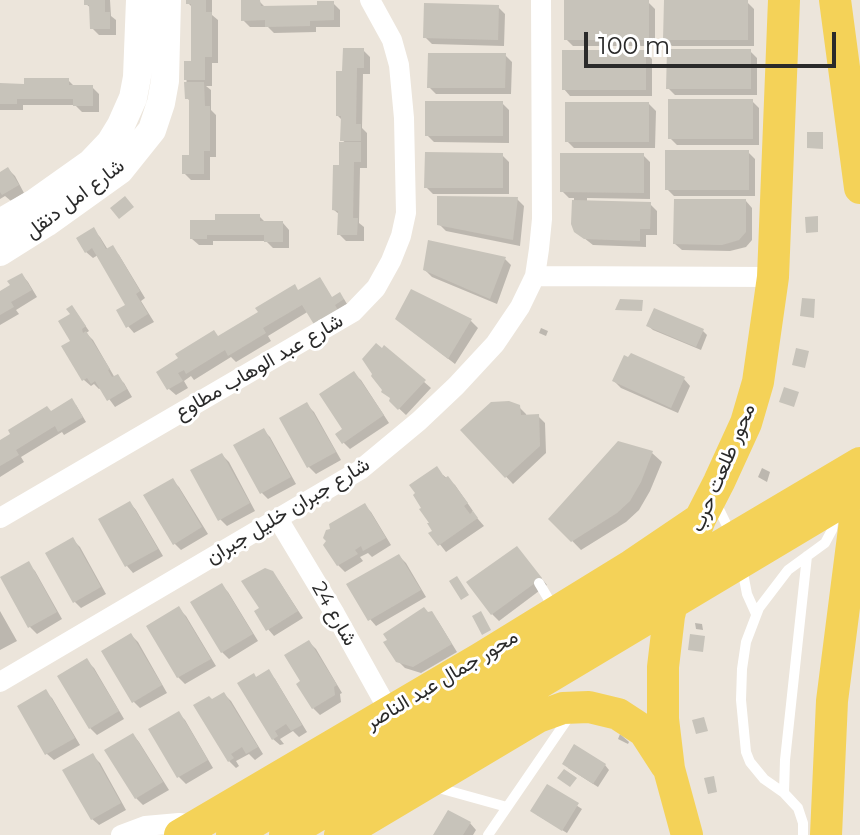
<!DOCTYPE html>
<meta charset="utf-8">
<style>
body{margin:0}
#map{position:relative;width:860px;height:835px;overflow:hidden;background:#ece5db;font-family:Montserrat,sans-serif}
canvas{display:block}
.scale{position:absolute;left:584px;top:32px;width:252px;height:36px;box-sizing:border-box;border:4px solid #2a2a2a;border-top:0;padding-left:10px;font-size:24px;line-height:28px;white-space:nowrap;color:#2a2a2a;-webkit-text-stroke:6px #fff;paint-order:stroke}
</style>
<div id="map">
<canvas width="860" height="835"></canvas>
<div class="scale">100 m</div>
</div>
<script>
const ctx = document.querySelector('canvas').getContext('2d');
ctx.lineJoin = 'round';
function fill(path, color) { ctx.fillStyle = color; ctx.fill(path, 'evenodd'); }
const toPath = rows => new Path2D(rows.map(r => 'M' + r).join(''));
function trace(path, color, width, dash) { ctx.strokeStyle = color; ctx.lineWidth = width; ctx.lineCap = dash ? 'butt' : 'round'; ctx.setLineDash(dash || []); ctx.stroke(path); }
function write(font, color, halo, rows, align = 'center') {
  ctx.font = font + ' Montserrat,Vazirmatn,sans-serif'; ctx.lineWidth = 6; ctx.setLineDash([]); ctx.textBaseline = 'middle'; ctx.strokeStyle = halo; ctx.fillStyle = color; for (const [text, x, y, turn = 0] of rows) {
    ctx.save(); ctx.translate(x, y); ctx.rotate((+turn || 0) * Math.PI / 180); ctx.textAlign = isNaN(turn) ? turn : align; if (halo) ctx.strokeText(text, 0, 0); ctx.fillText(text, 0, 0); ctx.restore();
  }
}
fill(toPath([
 [86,0,110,0,111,16,116,20,116,35,99,35,92,28,92,9,86,4],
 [188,0,212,0,212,15,218,20,218,63,212,63,212,86,206,86,211,90,211,110,216,115,216,157,210,157,210,180,191,180,184,173,191,157,191,102,187,98,186,63,193,63,193,8,188,3],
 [259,1,266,8,319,7,333,3,340,10,340,27,316,27,316,32,274,33,268,27,250,27,243,20],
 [648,2,655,9,655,46,573,46,566,39],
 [747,2,754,9,754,46,672,46,665,39],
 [498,7,505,14,504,46,432,44,425,37],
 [363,50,370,57,370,74,363,74,362,128,367,133,367,168,360,168,359,223,364,227,364,241,346,241,339,234,340,215,334,210,347,144,342,140,343,121,338,116,344,74],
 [750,51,757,58,757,95,675,95,668,88],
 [645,52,652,59,652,96,570,96,564,89],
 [505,55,512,62,511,94,436,94,429,87],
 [68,80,75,87,92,87,99,94,99,112,82,112,75,105,23,105,23,110,0,110,0,85,26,86],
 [752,101,759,108,759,145,677,145,670,138],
 [502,103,509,110,509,143,434,142,427,135],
 [649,104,656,111,655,148,574,148,567,141],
 [748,152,755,159,755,196,674,196,667,189],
 [502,155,509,162,509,194,433,194,426,187],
 [643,155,650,162,650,199,587,198,587,202,650,204,657,211,657,235,646,235,646,247,593,245,584,238,573,224,574,198,569,198,562,191],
 [8,169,15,176,24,193,11,201,5,196,0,199,0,174],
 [517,199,524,206,520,246,446,231,439,224],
 [746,201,752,208,752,240,746,247,730,251,682,250,675,244],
 [259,216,266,223,283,223,289,230,289,248,273,248,266,241,213,241,213,245,199,245,192,239,217,222],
 [93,230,100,237,108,250,112,248,119,255,145,298,141,301,154,322,134,333,128,326,128,305,98,255,93,258,86,252],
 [505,259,511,265,497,304,432,277,425,270],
 [22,275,28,282,37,297,16,310,19,314,0,325,0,293,12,286],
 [299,291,333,299,344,299,347,304,338,310,309,311,268,336,271,341,236,362,231,357,194,380,191,376,184,381,188,388,176,395,169,389,159,372],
 [76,312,89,331,86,333,93,340,115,378,117,377,124,383,132,397,115,407,101,388,99,389,94,384,91,386,84,380,73,341,72,315],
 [471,321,478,328,455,364,404,325],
 [648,326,703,331,707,335,701,350,653,330],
 [541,328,548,331,546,336,539,333],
 [385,348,431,388,406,415,391,401,382,351],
 [354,374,361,380,389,423,350,449,343,442],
 [684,379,690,386,678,413,621,388,614,381],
 [76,405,86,422,64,435,62,432,21,457,24,462,0,477,0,442],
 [307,405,314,412,341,460,316,474,309,467,282,419],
 [519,407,526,414,527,417,538,416,545,423,546,453,513,484,463,431],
 [263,430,270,437,296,484,268,499,262,493],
 [619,443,652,453,662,462,650,491,639,510,626,522,581,550,551,519],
 [222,455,229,462,255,511,227,526,220,519],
 [762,468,770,472,767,482,758,477],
 [443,475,455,485,473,511,472,512,484,526,446,552,431,533,435,531],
 [172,480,179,487,208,534,181,550,174,543],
 [130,503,136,510,163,556,133,573,127,566,100,520],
 [365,506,371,512,391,545,372,557,368,553,360,557,363,561,345,572,338,565,332,531],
 [73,540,80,547,106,594,81,608,74,601],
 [399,556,406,563,426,597,376,626,370,619],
 [523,556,547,585,499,621,492,614],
 [28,564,35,571,62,619,37,634,30,627],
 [272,573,279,581,303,618,274,636,268,629,261,609],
 [221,585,228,592,258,641,229,659,222,652],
 [179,609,186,616,216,666,185,684,178,677],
 [0,611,17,641,0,650],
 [431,613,438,621,457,652,421,673,405,668,398,661,429,614],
 [695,623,702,624,703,630,696,629],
 [131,635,138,642,167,693,140,708,133,701],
 [309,642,316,649,342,693,340,694,341,702,320,715,313,708,303,682],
 [87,661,94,668,124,719,97,735,90,728],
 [268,672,275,679,307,732,299,737,293,731,280,739,284,744,280,745,273,739,256,679],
 [45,692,52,698,80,745,54,760,47,754],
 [224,694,231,701,263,754,255,760,249,754,236,761,239,766,236,768,229,761,212,701],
 [179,714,185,720,213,768,186,784,179,777,151,730],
 [620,734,629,742,628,744,618,739],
 [133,735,139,742,169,790,143,805,136,798,107,751],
 [93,756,100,763,126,810,99,825,92,819],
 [605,765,609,770,598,787,568,768],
 [548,787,582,809,567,833,537,815],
 [470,823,476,830,473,835,435,835]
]), '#0003');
fill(toPath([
 [84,0,105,0,105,12,110,12,110,29,90,29,89,5,84,5],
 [186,0,206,0,206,12,212,12,212,57,205,57,205,80,184,80,184,61,191,61,191,4,186,4],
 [241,0,260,0,261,6,317,5,317,1,334,1,334,20,310,21,310,26,265,27,265,20,241,21],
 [564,0,649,0,649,40,564,40],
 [664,0,748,0,748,40,663,40],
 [424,3,499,5,498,40,423,38],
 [343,48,364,48,364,68,357,68,356,124,361,124,361,141,340,141,341,116,336,116,336,71,342,71],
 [667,49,751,49,751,89,666,89],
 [562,50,646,50,646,90,562,90],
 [428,53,506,53,505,88,427,88],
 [24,78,69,78,69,85,93,85,93,106,73,106,73,99,17,99,17,104,0,104,0,83,24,84],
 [184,82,204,82,205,106,210,106,210,151,204,151,204,174,182,174,182,155,189,155,189,99,185,99],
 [668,99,753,99,753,139,668,139],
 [425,101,503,101,503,136,425,136],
 [565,102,649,102,649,142,565,142],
 [807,132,823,132,823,149,807,148],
 [339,142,361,142,361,162,354,162,353,218,358,218,357,235,337,235,338,211,332,210,333,165,339,165],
 [665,150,749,150,749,190,665,190],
 [425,152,503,153,503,188,424,188],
 [560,153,644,153,644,193,560,192],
 [8,167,19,185,2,195,0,192,0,172],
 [125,196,134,207,119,219,110,208],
 [437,196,518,197,513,240,437,225],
 [674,199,746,199,746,232,739,240,722,245,673,244],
 [572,200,651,202,650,229,640,229,640,241,584,239,574,232,571,224],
 [215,214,260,214,260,221,283,221,283,242,264,242,264,235,207,235,207,239,190,239,190,220,215,220],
 [818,216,818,232,806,233,805,217],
 [94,227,106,249,113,245,140,291,136,294,148,314,126,328,116,310,125,305,92,248,85,253,76,238],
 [428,240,506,257,490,299,423,270],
 [22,273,32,290,11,302,14,307,0,315,0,291,10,285,7,281],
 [320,277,332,297,340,292,344,299,335,305,339,312,315,326,302,305,263,328,266,333,228,356,225,350,186,374,184,370,178,373,183,381,167,390,156,372,178,358,175,354,214,330,218,336,258,312,255,308,295,284,298,290],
 [411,289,472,319,448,359,395,319],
 [802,298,815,299,814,318,800,316],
 [620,299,643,300,642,311,615,310],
 [72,305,86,326,82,329,83,333,86,331,110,369,108,370,112,377,118,374,127,389,107,401,95,381,91,384,87,378,82,381,61,346,70,341,58,321,70,314,66,309],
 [654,308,704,329,696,347,646,326],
 [376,343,382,348,384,345,426,380,398,410,389,401,390,398,381,392,382,390,371,376,372,374,362,359],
 [796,348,809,351,805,368,792,365],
 [631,353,685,377,671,408,612,381,624,355,628,357],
 [354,371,384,415,342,444,335,434,342,429,319,394],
 [784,387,799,392,794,407,779,402],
 [72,398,83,417,58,432,55,426,16,450,19,455,0,466,0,440,10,434,8,430,47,406,51,411],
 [509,401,520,405,521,415,539,414,540,446,505,478,460,430,491,402],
 [307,402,336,452,307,468,279,418],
 [264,428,291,477,260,494,233,445],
 [618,441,653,451,641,482,630,501,617,513,571,542,548,519],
 [222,453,250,503,218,521,190,470],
 [437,466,445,478,448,476,468,503,464,506,470,514,473,511,478,518,438,546,428,533,432,531,427,523,429,523,419,509,421,508,413,495,415,493,409,485],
 [173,478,202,527,173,545,143,495],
 [130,501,158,549,125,567,98,519],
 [365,503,386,538,363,551,361,546,355,550,358,554,337,566,323,545,326,541,323,538,326,530,330,529,329,524],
 [73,537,101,587,73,603,45,553],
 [517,546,542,578,491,615,466,582],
 [399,554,421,590,368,621,346,584],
 [29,561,57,612,28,628,0,577],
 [265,568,273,571,298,611,266,631,254,611,259,608,241,581],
 [457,576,469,595,461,600,449,581],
 [222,583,253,634,221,653,190,602],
 [179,606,211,659,177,678,146,626],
 [424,607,428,612,432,611,452,644,413,667,396,662,383,642,387,640,383,634],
 [481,611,491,630,482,635,472,616],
 [131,633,162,685,132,703,101,651],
 [690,634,705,636,703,652,688,650],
 [309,640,337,685,334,687,335,695,312,709,296,684,300,681,284,655],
 [87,658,119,711,89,729,57,676],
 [269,669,302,725,291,731,286,724,275,731,278,736,272,740,237,683,254,673,256,677],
 [46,689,75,738,45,755,17,706],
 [224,692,258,747,246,754,242,747,231,754,234,758,228,762,193,705,209,696,212,699],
 [179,711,208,760,177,778,148,729],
 [704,717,708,731,696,734,692,720],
 [133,733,163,782,135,799,104,750],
 [574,744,606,764,593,784,562,764],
 [93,753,121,803,91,820,62,770],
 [564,769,577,778,570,787,557,778],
 [714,776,717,792,708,794,704,778],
 [547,784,579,803,562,831,530,811],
 [448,810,471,822,463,835,433,835]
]), '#c7c3ba');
trace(toPath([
 [715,501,731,534],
 [742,568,747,594,756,614],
 [539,583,555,610],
 [435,787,507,807],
 [784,793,785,760,807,556],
 [488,835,571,714],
 [803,835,803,823,798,808,784,793,764,779,750,762,746,752,741,700,742,669,746,642,759,608,788,570,825,543,832,530,833,523]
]), '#fff', 10);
trace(toPath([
 [535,276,773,277],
 [0,518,353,312,376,288,391,261,401,236,406,213,404,118,399,65,392,40,370,0],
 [278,519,335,614,389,711],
 [0,682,360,470,419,421,456,386,495,344,520,307,535,276,539,249,542,219,541,0],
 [121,835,145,826,179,823,197,825]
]), '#fff', 20);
trace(toPath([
 [0,223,36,202,91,163,110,143,121,125,133,98,137,77,140,0],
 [0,252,46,223,120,170,152,130,161,103,165,81,167,0]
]), '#fff', 28);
trace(toPath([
 [835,0,860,188],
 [180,835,481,658,632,565,700,519],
 [232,835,860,463],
 [285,835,860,491],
 [340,835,538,717,563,708,589,707,618,714,644,731,666,765],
 [687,835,669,769,663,719,663,667,669,616,681,567,700,519,719,482,746,423,758,382,773,277,784,0],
 [826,835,832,701,860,482]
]), '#f4d258', 32);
write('20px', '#2a2a2a', '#fff', [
 ["شارع امل دنقل",75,199,-37],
 ["شارع عبد الوهاب مطاوع",259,367,-30],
 ["محور طلعت حرب",723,468,-67],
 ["شارع جبران خليل جبران",288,511,-31],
 ["شارع 24",334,614,60],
 ["محور جمال عبد الناصر",442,680,-31]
]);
</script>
